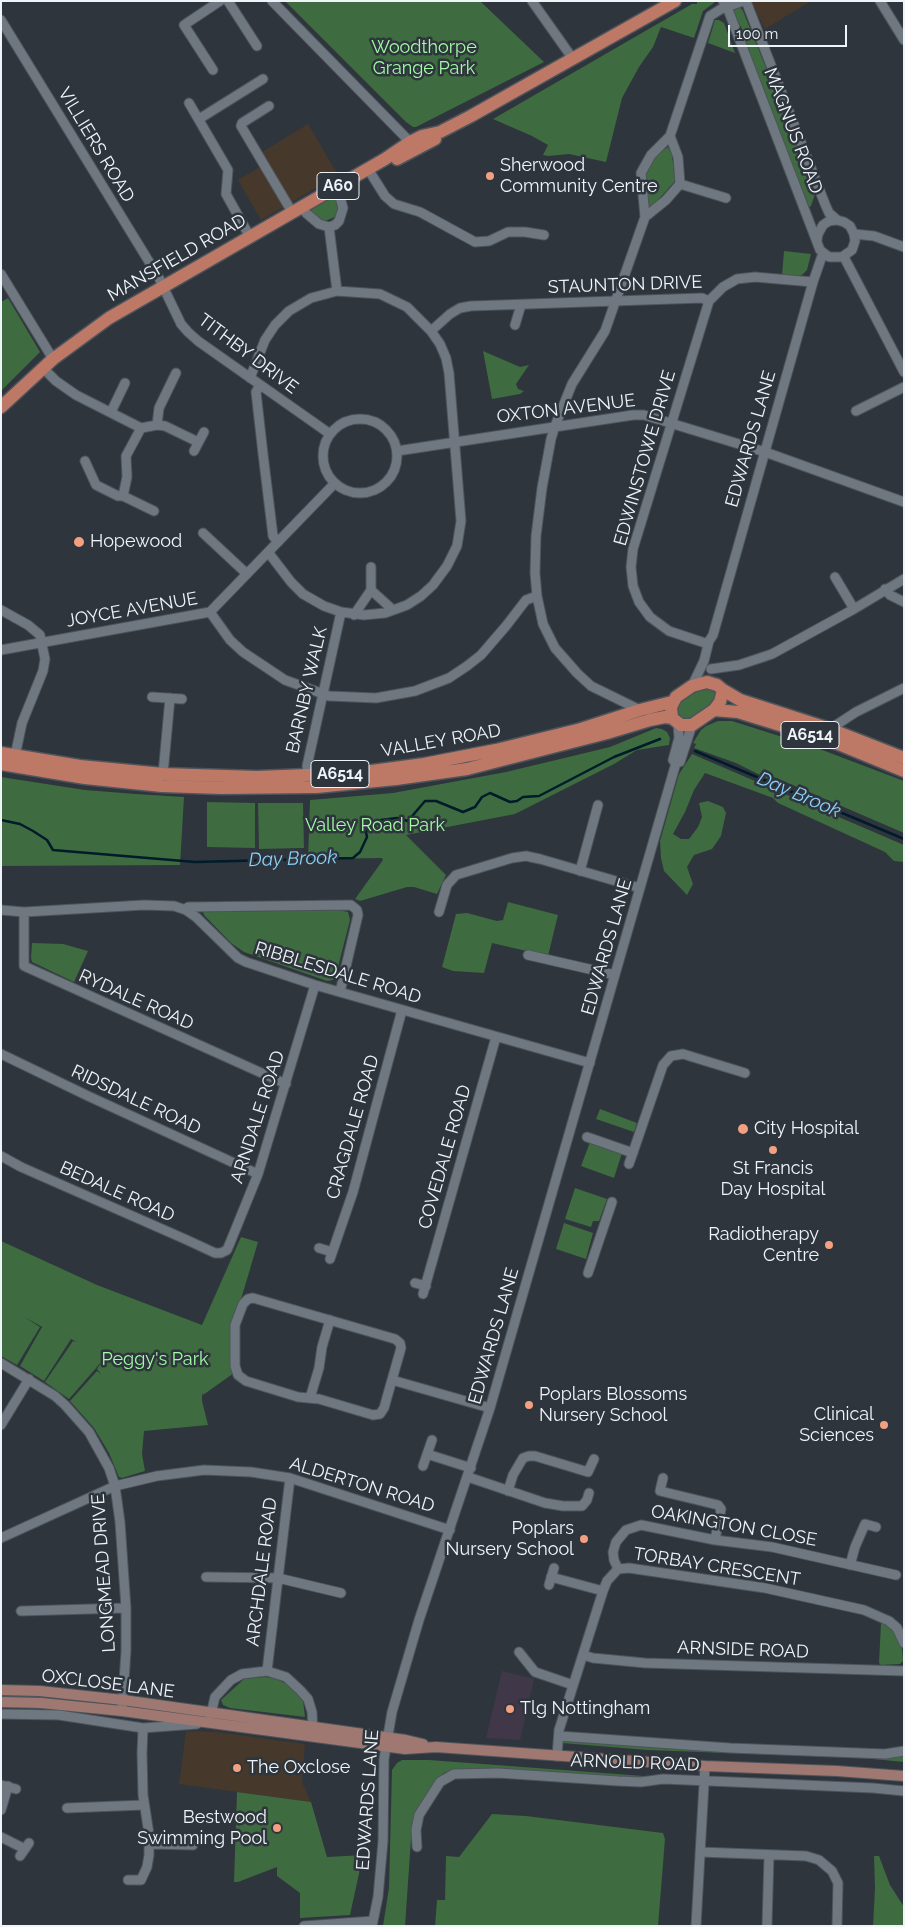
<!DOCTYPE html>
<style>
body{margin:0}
#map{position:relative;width:905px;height:1927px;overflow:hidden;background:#2e353d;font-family:Raleway,sans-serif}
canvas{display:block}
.frame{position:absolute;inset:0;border:2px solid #eff4f9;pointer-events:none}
.scale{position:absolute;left:728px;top:25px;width:119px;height:22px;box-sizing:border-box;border:2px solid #eff4f9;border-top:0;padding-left:6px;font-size:15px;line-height:18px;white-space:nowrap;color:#eff4f9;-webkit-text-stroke:4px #2e353d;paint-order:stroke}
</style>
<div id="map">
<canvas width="905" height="1927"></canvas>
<div class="frame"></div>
<div class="scale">100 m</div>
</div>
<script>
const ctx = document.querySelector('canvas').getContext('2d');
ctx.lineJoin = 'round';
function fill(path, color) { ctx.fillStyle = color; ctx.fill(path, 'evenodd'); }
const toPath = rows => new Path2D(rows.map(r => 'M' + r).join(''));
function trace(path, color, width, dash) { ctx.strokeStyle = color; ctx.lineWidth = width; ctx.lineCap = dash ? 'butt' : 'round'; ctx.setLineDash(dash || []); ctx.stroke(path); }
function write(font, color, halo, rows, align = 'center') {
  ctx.font = font + ' Raleway,sans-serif'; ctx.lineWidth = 5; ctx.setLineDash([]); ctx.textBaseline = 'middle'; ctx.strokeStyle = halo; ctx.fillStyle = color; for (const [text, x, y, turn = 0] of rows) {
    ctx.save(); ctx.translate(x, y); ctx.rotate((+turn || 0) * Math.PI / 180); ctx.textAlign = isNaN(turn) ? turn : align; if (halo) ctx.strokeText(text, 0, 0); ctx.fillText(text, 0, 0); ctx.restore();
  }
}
fill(toPath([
 [751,1,811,1,765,29],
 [308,124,338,175,261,220,238,180,260,167,254,157],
 [186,1731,217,1732,305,1744,302,1782,311,1802,179,1784]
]), '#46392b');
fill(toPath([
 [502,1671,534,1679,520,1740,486,1738]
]), '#403848');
fill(toPath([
 [285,1,480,1,544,62,416,127,413,127,406,122],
 [697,1,714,1,714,3,703,11,694,38,661,27,653,47,639,67,622,98,606,162,569,154,548,156,543,155,548,145,532,136,493,119,692,4,697,4],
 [740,7,743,11,816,191,811,206,809,207,733,15,733,9],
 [715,20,719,20,724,23,735,53,708,43],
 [668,147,672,155,675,181,651,208,648,205,644,188,646,168,651,158],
 [335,195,338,211,335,217,325,221,321,220,313,214,310,209],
 [784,251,811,254,807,270,803,274,800,276,782,275],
 [8,298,40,352,1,391,1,302],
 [483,351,520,367,529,365,516,384,518,389,524,391,520,394,492,399],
 [707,688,715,692,715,702,699,715,688,719,682,719,677,715,677,705,679,702,701,689],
 [718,721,732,721,817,748,904,781,904,833,774,777,772,781,736,763,694,748,696,744,693,743,701,730,706,726],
 [656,728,662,729,667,732,670,738,669,745,637,750,614,764,515,814,406,835,446,875,437,894,414,887,407,887,360,901,355,899,383,860,382,858,308,859,310,800,393,793,506,772,610,747],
 [692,754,904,845,904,862,894,861,885,852,778,803,773,798,705,773,694,790,685,812,673,834,681,839,689,839,698,827,702,817,699,803,708,801,723,807,726,813,721,836,712,849,694,855,687,867,693,884,687,895,664,871,661,858,660,841,679,774],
 [1,777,85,790,136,794,184,797,180,865,1,866],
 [207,802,255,803,255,848,207,847],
 [258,803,303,803,304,848,259,849],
 [508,902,558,915,548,956,492,943,484,973,453,971,442,967,456,914,467,913,497,921,503,920],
 [339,910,348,912,350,920,336,975,333,980,327,981,244,952,231,943,204,915,203,912],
 [32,943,63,944,88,951,74,982,32,962,31,958],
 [600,1109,637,1123,634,1132,596,1119],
 [590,1142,622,1153,614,1178,581,1166],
 [575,1188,607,1199,599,1221,593,1221,591,1227,565,1219],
 [564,1223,593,1233,586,1259,556,1249],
 [241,1237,258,1242,231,1333,234,1373,203,1395,202,1393,202,1401,208,1425,144,1431,142,1454,145,1471,122,1478,119,1477,109,1453,94,1428,70,1401,97,1371,101,1374,97,1369,103,1360,69,1399,45,1382,73,1341,77,1342,71,1339,44,1381,20,1366,42,1327,46,1329,24,1317,40,1327,17,1365,1,1356,1,1241,97,1285,202,1325],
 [881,1623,890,1627,897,1633,902,1649,903,1661,900,1664,881,1665,879,1663],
 [265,1677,274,1678,289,1685,296,1692,303,1700,305,1717,230,1708,223,1705,221,1700,244,1679],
 [562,1740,904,1753,904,1762,863,1758,647,1750,562,1743],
 [402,1760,429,1760,657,1777,639,1779,493,1769,451,1770,444,1773,438,1779,415,1814,412,1825,405,1926,383,1926,389,1888,392,1770,397,1763],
 [237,1792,311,1802,327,1857,363,1855,350,1915,300,1918,300,1893,277,1876,277,1867,238,1882,234,1882],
 [492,1814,526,1816,663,1833,665,1839,658,1926,435,1926,437,1900,445,1900,446,1856,459,1857],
 [874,1856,879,1856,890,1885,904,1907,904,1926,873,1926,875,1888]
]), '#3e6b3f');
trace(toPath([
 [695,751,904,839],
 [1,820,20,824,33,831,47,840,53,850,195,862,353,858,360,852,367,837,366,832,370,825,381,820,397,818,408,821,425,801,436,801,463,812,475,807,482,797,490,793,510,802,517,801,523,797,539,796,614,757,660,739]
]), '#001c2b', 2.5);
const minor = toPath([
 [228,1,257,46],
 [272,1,414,146],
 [532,1,573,59],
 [723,1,727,7,820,250,829,257,842,257,852,250,855,241,854,234,850,226,844,222,837,220,829,221,823,225,818,234,817,240],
 [746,1,825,204,829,213,837,220],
 [880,1,904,40],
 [1,20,159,278,181,324,188,332,198,341,330,434],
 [213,70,184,25,220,1],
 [189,103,228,170,226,194,250,237],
 [269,106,242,123,241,126,292,212],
 [199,119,263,79],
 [368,169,385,196,394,204,420,212,475,242,489,241,508,232,525,232,544,235],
 [680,184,726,198],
 [302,207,306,213,319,224,329,227,335,225,339,221,343,208,337,186],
 [645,217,666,200,680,184,678,157,670,136],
 [329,227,337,291],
 [854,234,874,236,904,247],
 [844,257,904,372],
 [1,274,53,359],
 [515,325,521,305],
 [431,331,450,314,460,308,471,306,702,298,709,301],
 [43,368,56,381,76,395,141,428,157,425,165,426,198,442],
 [250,378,265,340,275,325,289,311,311,298,337,291,380,294,407,307,431,331,440,344,446,358,449,373,461,521,457,546,447,566,433,585,421,596,407,605,385,613,364,615,341,612,324,606,303,594,291,582,268,552],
 [260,385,256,392,263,454,273,536,278,542],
 [856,411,904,387],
 [111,412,125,383],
 '323 456a37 37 0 1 1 74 0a37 37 0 1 1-74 0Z',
 [157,425,159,408,176,373],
 [141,428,126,456,127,477,123,496,154,511],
 [194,451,204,432],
 [397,451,633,415,644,415,765,452,904,502],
 [85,461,96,485,118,496,123,496],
 [203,533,247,574],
 [835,577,854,609],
 [885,589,890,595,904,602],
 [371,590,393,610],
 [1,610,28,625,40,635,45,659,43,671,22,723,15,756],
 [210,612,230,640,243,652,285,680,329,696,376,698,415,691,449,678,467,666,481,655,506,626,526,600,537,596],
 [354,615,371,590,371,567],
 [708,644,669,631,650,617,639,602,633,586,631,567,633,549,709,301,723,287,737,279,755,277,813,282],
 [1,650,210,612,335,483],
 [711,669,739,665,772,654,854,609,904,579],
 [692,686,704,661,709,641,713,635,813,282,823,253],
 [152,697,182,699],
 [640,710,591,686,577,673,555,648,543,624,537,596,535,573,536,536,542,488,551,439,555,426,572,384,605,331,645,217,641,173,651,155,670,136,710,16,721,9,743,1],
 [830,729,856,712,904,688],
 [676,763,673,760,679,738,678,724],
 [163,774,170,698],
 [309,776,307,766,341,612],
 [580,871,598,805],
 [1,910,24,912,144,905,174,906,186,910,196,917,238,958,246,962,315,985,590,1063],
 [186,910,188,907,351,905,357,910,358,915,340,992],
 [24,912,24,966,286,1084],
 [439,912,447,885,456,875,512,858,526,856,540,859,640,888],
 [528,955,615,975],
 [1,1054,88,1096,258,1174],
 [587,1137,633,1153],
 [1,1156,21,1167,187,1240,215,1253,221,1253,227,1250,230,1243,258,1174,315,985],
 [629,1164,663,1065,671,1056,683,1054,745,1073],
 [319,1248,332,1252],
 [330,1259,353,1192,402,1010],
 [588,1273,612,1202],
 [415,1283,426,1286],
 [423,1294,496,1037],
 [253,1298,395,1339,400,1343,401,1348,384,1408,380,1414,373,1415,319,1399,298,1397,246,1381,238,1375,235,1366,235,1325,243,1304,248,1299,253,1298],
 [1,1363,55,1396,65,1405,89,1432,109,1468,115,1486,120,1522,126,1608,126,1651,122,1711],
 [392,1380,490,1408],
 [310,1398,319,1368,322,1347,330,1320],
 [1,1425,29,1379],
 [427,1454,471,1468],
 [423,1466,432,1440],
 [468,1477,545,1503,563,1506,582,1506,587,1500,589,1493],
 [663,1478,660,1491,718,1505,721,1509,715,1540],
 [508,1491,513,1475,523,1458,529,1456,535,1456,588,1472,594,1459],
 [1,1538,115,1486,157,1476,204,1470,251,1472,290,1478,450,1530],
 [850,1565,855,1547,865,1524,876,1527],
 [618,1569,614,1560,613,1552,616,1542,626,1530,641,1525,715,1540,772,1547,896,1575],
 [206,1577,278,1578,341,1593],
 [551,1577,603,1591],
 [549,1585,554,1568],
 [21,1611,126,1608],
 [519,1652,535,1672,573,1685],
 [583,1655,593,1658,645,1663,904,1671],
 [267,1671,290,1478],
 [1,1714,59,1715,143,1728,197,1724],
 [210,1718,215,1697,231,1680,242,1674,267,1671,286,1677,300,1690,308,1699,312,1712,313,1732],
 [559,1736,730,1748,885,1754,904,1751],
 [557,1756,559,1730,603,1591,607,1581,618,1569,629,1568,765,1588,864,1610,889,1621,897,1628,904,1643],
 [1,1785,16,1789],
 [67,1808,144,1805],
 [1,1810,8,1786],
 [1,1837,25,1849],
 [150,1844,193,1845],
 [417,1847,416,1830,419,1815,440,1782,454,1774,498,1773,618,1781,641,1782,663,1779,873,1788,904,1791],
 [700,1852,806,1856,819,1860,832,1871,838,1883,837,1926],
 [20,1856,29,1843],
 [128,1880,141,1880,147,1867,149,1855,149,1834,143,1795,142,1753,143,1728],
 [304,1926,373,1921],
 [372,1926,378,1897,383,1841,384,1759,392,1712,419,1620,490,1408,676,763,680,762,692,725],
 [696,1926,705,1766],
 [767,1926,769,1855]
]);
const major = toPath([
 [1,1690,40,1691,123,1700,406,1740,423,1744],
 [1,1702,41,1703,122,1711,405,1749,436,1747,705,1766,837,1771,904,1776]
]);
const highway = toPath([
 [397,159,435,139],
 [1,407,53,359,109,318,385,159,410,142,422,136,440,132,471,116,675,1],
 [723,690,720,702,714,710,692,725,681,725,672,718,671,707,676,697,692,686,707,682,717,685,723,690,740,700,830,729,904,758],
 [714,710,738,712,780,725,836,743,904,771],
 [1,753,80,766,163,774,257,777,357,773,424,764,496,750,581,729,640,710,672,702],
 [1,764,85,778,162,786,221,788,317,787,396,779,467,769,607,733,650,720,665,717,672,718]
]);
trace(minor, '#4e545b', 11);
trace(major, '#4e545b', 12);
trace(highway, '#4e545b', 15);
trace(minor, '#6f7881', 9);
trace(major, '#9e7871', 10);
trace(highway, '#bd7866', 12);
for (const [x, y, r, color] of [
 [490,176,5,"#f2a080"],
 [79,542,6,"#f2a080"],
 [743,1129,6,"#f2a080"],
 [773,1150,5,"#f2a080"],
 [829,1245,5,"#f2a080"],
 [529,1405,5,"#f2a080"],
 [884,1425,5,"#f2a080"],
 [584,1539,5,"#f2a080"],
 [510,1709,5,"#f2a080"],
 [237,1768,5,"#f2a080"],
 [277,1828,5,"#f2a080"]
]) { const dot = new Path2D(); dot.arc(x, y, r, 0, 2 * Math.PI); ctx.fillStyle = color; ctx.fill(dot); trace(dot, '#2e353d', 2); }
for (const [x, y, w] of [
 [338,186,42],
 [810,735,58],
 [340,774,58]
]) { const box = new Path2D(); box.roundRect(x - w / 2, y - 13.5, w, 27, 4); ctx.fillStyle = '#2e353d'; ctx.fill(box); trace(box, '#eff4f9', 1); }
write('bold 16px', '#eff4f9', null, [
 ["A60",338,186],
 ["A6514",810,735],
 ["A6514",340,774]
]);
write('18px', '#a1fca3', '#2e353d', [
 ["Woodthorpe",424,48],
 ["Grange Park",424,69],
 ["Valley Road Park",375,826],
 ["Peggy's Park",155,1360]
]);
write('18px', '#eff4f9', '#2e353d', [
 ["MAGNUS ROAD",793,131,69],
 ["VILLIERS ROAD",96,145,59],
 ["MANSFIELD ROAD",177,258,-30],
 ["STAUNTON DRIVE",625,285,-2],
 ["TITHBY DRIVE",248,354,37],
 ["OXTON AVENUE",566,409,-7],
 ["EDWARDS LANE",751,439,-74],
 ["EDWINSTOWE DRIVE",645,458,-74],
 ["JOYCE AVENUE",132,610,-10],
 ["BARNBY WALK",307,690,-77],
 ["VALLEY ROAD",441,741,-10],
 ["EDWARDS LANE",607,947,-74],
 ["RIBBLESDALE ROAD",338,973,17],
 ["RYDALE ROAD",136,1000,24],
 ["RIDSDALE ROAD",136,1100,25],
 ["ARNDALE ROAD",258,1117,-72],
 ["CRAGDALE ROAD",353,1127,-74],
 ["COVEDALE ROAD",445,1157,-74],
 ["BEDALE ROAD",117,1192,24],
 ["EDWARDS LANE",494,1336,-74],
 ["ALDERTON ROAD",362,1485,17],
 ["OAKINGTON CLOSE",734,1526,10],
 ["TORBAY CRESCENT",717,1567,9],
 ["ARCHDALE ROAD",262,1572,-83],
 ["LONGMEAD DRIVE",104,1573,-94],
 ["ARNSIDE ROAD",743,1650,2],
 ["OXCLOSE LANE",108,1684,7],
 ["ARNOLD ROAD",635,1763,2],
 ["EDWARDS LANE",368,1800,-86]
]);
write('18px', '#eff4f9', '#2e353d', [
 ["Sherwood",500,166],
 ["Community Centre",500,187],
 ["Hopewood",90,542],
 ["City Hospital",754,1129],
 ["St Francis",773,1169,"center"],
 ["Day Hospital",773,1190,"center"],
 ["Radiotherapy",819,1235,"right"],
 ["Centre",819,1256,"right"],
 ["Poplars Blossoms",539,1395],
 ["Nursery School",539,1416],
 ["Clinical",874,1415,"right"],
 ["Sciences",874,1436,"right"],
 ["Poplars",574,1529,"right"],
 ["Nursery School",574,1550,"right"],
 ["Tlg Nottingham",520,1709],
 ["The Oxclose",247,1768],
 ["Bestwood",267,1818,"right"],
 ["Swimming Pool",267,1839,"right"]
], 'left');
write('italic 19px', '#8cd1f9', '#2e353d', [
 ["Day Brook",799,795,23],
 ["Day Brook",293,859,-2]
]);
</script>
